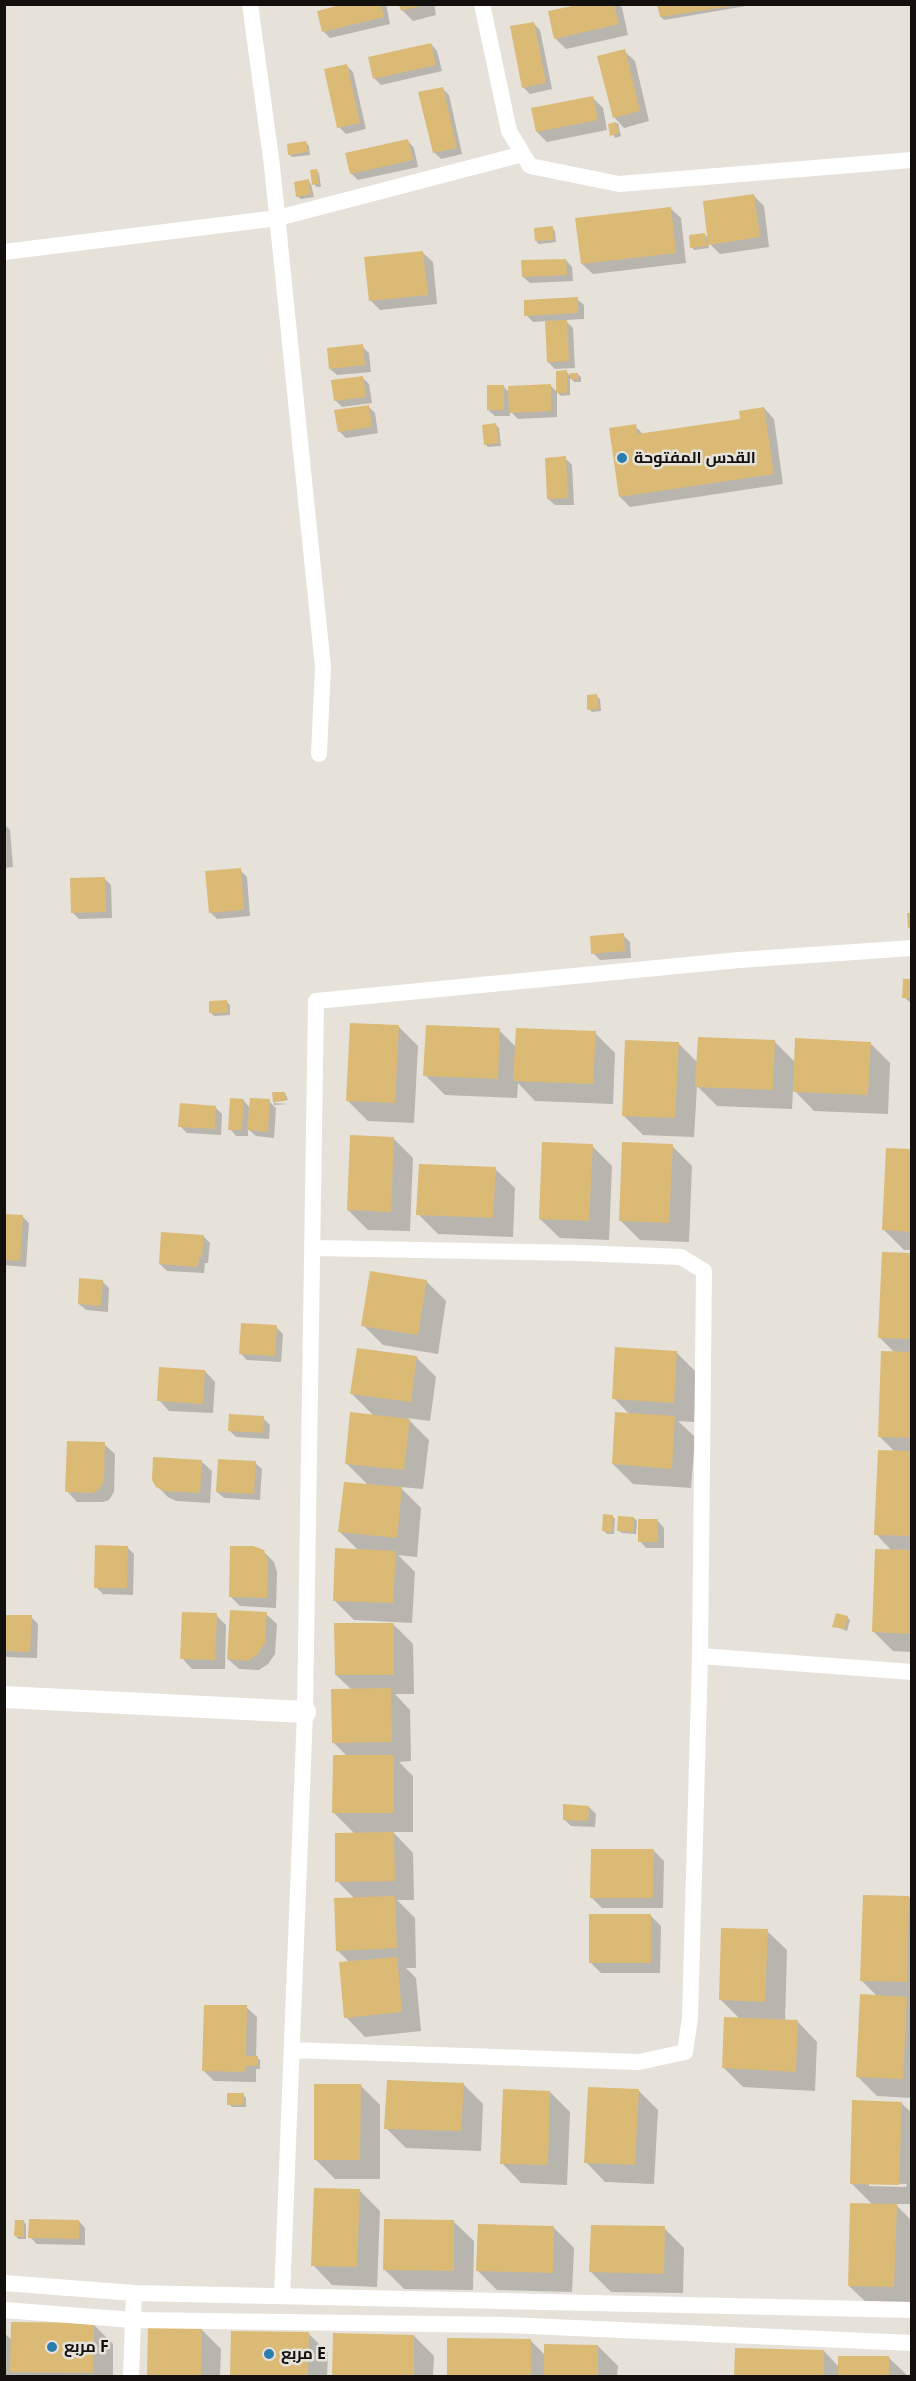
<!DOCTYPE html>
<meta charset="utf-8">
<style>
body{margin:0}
#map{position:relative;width:916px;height:2381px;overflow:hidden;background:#e6e2da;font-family:"Noto Sans",sans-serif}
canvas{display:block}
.frame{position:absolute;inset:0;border:6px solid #11100d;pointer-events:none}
</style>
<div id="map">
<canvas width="916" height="2381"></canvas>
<div class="frame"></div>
</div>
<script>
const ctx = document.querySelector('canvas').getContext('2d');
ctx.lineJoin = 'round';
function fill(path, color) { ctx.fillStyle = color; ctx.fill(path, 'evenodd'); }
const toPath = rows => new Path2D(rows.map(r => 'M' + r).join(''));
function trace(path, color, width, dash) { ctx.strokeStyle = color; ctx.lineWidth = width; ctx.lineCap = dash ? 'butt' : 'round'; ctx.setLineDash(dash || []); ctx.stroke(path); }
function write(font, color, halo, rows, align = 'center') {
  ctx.font = font + ' "Noto Sans",Cairo,sans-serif'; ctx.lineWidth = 5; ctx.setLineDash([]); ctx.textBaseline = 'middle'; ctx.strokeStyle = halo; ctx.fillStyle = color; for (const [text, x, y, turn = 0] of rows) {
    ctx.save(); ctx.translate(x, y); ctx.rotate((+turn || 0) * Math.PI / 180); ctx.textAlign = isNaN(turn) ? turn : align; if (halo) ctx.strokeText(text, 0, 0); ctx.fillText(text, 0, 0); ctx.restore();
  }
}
fill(toPath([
 [351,4,386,4,390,24,330,38,324,32],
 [401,4,434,4,436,15,413,21,402,10],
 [583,4,619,4,622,8,628,35,566,49,556,39,550,12],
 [659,4,758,4,664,20,661,17],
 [533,23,540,30,552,89,530,94,523,87],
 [431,44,437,51,442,71,381,85,375,79,370,58],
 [624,51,635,61,649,121,624,128,614,117],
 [346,65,353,72,366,129,346,134,339,127],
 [442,88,449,95,462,154,441,159,434,152],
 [592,97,603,108,607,130,547,142,537,132],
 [618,123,621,136,615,138,609,125],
 [408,141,414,148,418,167,358,180,351,173],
 [306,143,309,146,310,155,292,157,289,154],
 [316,170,319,173,321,187,317,187,314,184],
 [308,181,311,184,314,197,301,199,298,197],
 [754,196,764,206,769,247,720,254,708,242,709,248,694,250,692,247,705,235,709,239],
 [670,208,681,218,686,263,593,274,582,264],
 [552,228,555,231,556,242,539,244,536,241],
 [422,252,433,262,437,304,380,310,370,300],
 [566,260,572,267,573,281,530,283,523,277],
 [577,299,584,305,584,319,565,320,573,328,575,368,555,369,548,362,546,321,533,322,526,315],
 [362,346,369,353,371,372,337,375,330,369],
 [567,372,571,377,578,374,581,377,581,382,574,382,570,377,570,395,561,396,558,393],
 [363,378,369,384,372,403,342,407,335,400],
 [550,385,557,392,557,417,518,419,510,411,510,416,495,416,488,410,503,386,510,393],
 [368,406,375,413,378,433,346,438,339,431],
 [764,408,774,419,783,484,630,507,620,497,635,426,644,435,742,420],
 [496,425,499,428,501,446,488,447,485,444],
 [565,458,572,465,574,505,555,505,548,499],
 [597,696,600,699,601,711,592,712,589,709],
 [4,824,10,830,13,867,4,868],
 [240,870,247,877,250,916,217,919,210,912],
 [104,878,111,885,112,918,79,919,73,913],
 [623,935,630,942,631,958,600,960,593,953],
 [912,980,912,1004,904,997],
 [227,1002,230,1005,230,1015,214,1016,211,1013],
 [398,1026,418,1046,414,1123,368,1121,348,1101],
 [499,1030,516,1047,595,1033,615,1053,613,1104,535,1101,518,1083,517,1098,445,1095,425,1075],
 [774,1041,796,1063,870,1043,890,1063,888,1114,814,1111,793,1089,792,1109,717,1106,697,1086,694,1137,643,1135,623,1115,678,1043,698,1063],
 [285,1093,288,1100,275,1100,275,1103,288,1104,274,1105,274,1094],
 [243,1100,250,1108,269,1101,276,1108,274,1138,256,1136,248,1129,248,1136,236,1136,230,1129],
 [215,1107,222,1114,221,1135,187,1133,180,1126],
 [393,1138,413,1158,410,1231,368,1230,348,1210],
 [592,1146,612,1166,609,1240,560,1238,540,1219],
 [672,1146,692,1166,689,1242,640,1240,620,1220],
 [912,1150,912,1250,904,1250,884,1230],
 [495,1169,515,1188,513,1237,438,1234,418,1214],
 [4,1215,22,1216,29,1223,26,1267,4,1265],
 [203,1236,210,1243,208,1263,205,1263,204,1273,167,1271,160,1264],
 [912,1255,912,1652,893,1651,873,1631,892,1551,876,1534,895,1452,879,1436,895,1353,879,1337],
 [102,1281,109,1288,108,1312,86,1310,79,1304],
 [426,1281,446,1301,438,1354,383,1345,363,1325],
 [276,1327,283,1334,281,1362,247,1360,240,1353],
 [677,1353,697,1373,694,1422,678,1421,695,1437,691,1488,633,1484,613,1464,630,1415,614,1398],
 [416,1357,436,1377,430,1421,407,1418,429,1440,423,1489,400,1487,421,1508,417,1557,398,1555,415,1572,412,1623,354,1620,334,1600,359,1551,340,1532,369,1486,346,1463,374,1416,352,1394],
 [205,1371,215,1382,213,1413,169,1411,159,1400],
 [263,1418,270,1425,269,1439,236,1437,229,1430],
 [104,1444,115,1454,114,1492,109,1500,103,1502,77,1502,67,1491],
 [201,1461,212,1471,210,1503,176,1501,168,1497,157,1486],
 [255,1463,262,1469,260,1500,224,1498,217,1492],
 [612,1516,615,1519,614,1534,607,1534,604,1531],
 [634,1518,637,1521,636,1534,622,1533,619,1531],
 [658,1521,664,1528,664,1548,646,1548,640,1541],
 [127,1547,134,1554,133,1595,103,1594,96,1587],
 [263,1551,274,1562,277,1572,276,1608,240,1606,230,1596],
 [266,1614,277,1624,275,1654,268,1664,259,1670,239,1669,228,1659],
 [216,1615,226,1625,225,1669,192,1669,182,1658],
 [4,1616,31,1617,38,1624,37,1658,7,1657,4,1655],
 [847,1617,850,1620,847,1631,834,1626],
 [393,1624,413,1644,414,1694,395,1694,410,1710,411,1761,399,1762,413,1776,413,1832,393,1832,413,1853,414,1900,397,1900,415,1918,416,1968,406,1968,416,1978,421,2031,365,2037,346,2017,350,1963,337,1950,355,1899,337,1881,355,1834,334,1813,348,1757,334,1743,352,1690,336,1675],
 [589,1807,596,1814,595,1827,571,1826,564,1819],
 [653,1850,664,1861,663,1908,602,1908,592,1898],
 [909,1897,912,1900,912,2001,909,2001,912,2003,912,2098,877,2096,857,2076,878,1997,861,1980],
 [651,1916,661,1926,660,1973,601,1973,590,1962],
 [767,1931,787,1950,785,2021,798,2022,817,2042,815,2091,743,2087,723,2067,740,2019,721,2000],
 [246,2007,257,2017,256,2057,260,2060,260,2069,256,2069,256,2082,214,2081,204,2071],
 [463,2084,483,2104,481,2151,406,2148,386,2128],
 [360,2085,380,2105,380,2179,335,2179,315,2159],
 [638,2090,658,2110,654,2184,605,2182,586,2162],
 [550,2092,570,2112,567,2185,521,2183,502,2163],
 [243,2095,246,2098,246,2107,232,2107,229,2104],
 [901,2103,912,2113,912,2204,895,2204,912,2221,912,2306,869,2305,849,2286,873,2205,851,2183],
 [869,2183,907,2184,906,2187,869,2186],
 [360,2191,380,2211,377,2287,332,2285,313,2265],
 [23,2221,26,2224,26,2239,18,2239,16,2236],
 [79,2221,85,2228,85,2245,37,2244,30,2237],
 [454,2222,474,2241,473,2290,404,2289,384,2269],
 [554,2228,574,2248,572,2292,497,2290,477,2270],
 [664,2228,684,2248,683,2293,611,2292,591,2272],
 [93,2324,113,2344,113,2376,16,2376,14,2374,14,2376,4,2376,4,2333,12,2340],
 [149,2329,201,2329,221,2349,220,2376,149,2376],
 [232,2332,308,2333,328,2353,327,2376,231,2376],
 [334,2335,414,2336,434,2356,433,2376,334,2376],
 [449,2340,531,2341,546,2356,598,2346,618,2366,617,2376,448,2376],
 [736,2349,824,2351,839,2367,889,2358,908,2376,735,2376]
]), '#0003');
fill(toPath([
 [344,4,381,4,384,17,322,32,317,11],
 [657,4,732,4,732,6,660,17],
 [399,5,425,5,401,11],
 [577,5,614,5,619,24,554,39,548,11],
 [534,22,546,83,522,88,510,26],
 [431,43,436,65,373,79,368,57],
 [625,49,640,111,613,118,597,56],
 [347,64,360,123,337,128,324,69],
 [443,87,457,148,433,153,418,92],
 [593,96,598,120,536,132,531,108],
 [616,122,619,133,610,136,608,124],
 [408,139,413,160,350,174,345,153],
 [306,141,308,152,288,155,287,144],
 [317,169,319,184,312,185,310,170],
 [309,179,311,194,296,197,294,182],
 [754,194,760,237,708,245,703,201],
 [671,207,676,253,581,264,575,218],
 [553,226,554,240,535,241,534,228],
 [705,233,707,246,690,248,689,235],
 [423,251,428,295,369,301,364,257],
 [566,259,567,275,522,277,521,260],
 [578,297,578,313,524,316,524,300],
 [567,320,569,361,547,362,545,321],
 [363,344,365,365,329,369,327,348],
 [567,370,567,393,556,393,556,371],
 [570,373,578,373,578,380,570,379],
 [363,376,366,397,334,401,331,380],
 [551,384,551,411,509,413,508,386],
 [487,385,504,385,504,410,487,410],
 [369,405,372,427,338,432,334,410],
 [764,407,774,474,619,497,609,428,636,424,637,434,740,419,739,411],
 [496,423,499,443,484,445,482,425],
 [566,456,568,498,547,499,545,458],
 [597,694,599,709,587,710,587,695],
 [241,868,244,910,209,913,205,871],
 [105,877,106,912,71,913,70,878],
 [907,913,912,913,912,928,908,928],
 [624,933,625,951,591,954,590,936],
 [903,979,912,979,912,998,902,998],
 [227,1000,228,1013,209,1013,209,1001],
 [350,1023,399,1025,395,1103,346,1101],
 [426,1025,500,1028,498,1079,423,1076],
 [516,1028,596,1031,593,1084,513,1081],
 [698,1037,775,1040,773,1090,695,1087],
 [795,1038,871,1042,868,1095,793,1092],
 [625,1040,679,1042,675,1118,622,1116],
 [272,1092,285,1092,285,1101,273,1102],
 [230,1098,244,1099,242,1130,228,1130],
 [250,1098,270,1099,268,1132,247,1130],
 [180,1103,216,1106,215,1129,178,1127],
 [350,1135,394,1137,391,1212,347,1210],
 [542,1142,593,1144,589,1221,539,1219],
 [622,1142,673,1144,669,1223,619,1221],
 [886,1148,912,1149,912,1232,882,1230],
 [419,1164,496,1167,493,1218,416,1215],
 [4,1214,23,1215,20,1261,4,1260],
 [161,1232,204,1235,202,1257,199,1257,198,1267,159,1264],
 [882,1252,912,1253,912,1339,878,1338],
 [370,1271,427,1280,418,1335,361,1326],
 [79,1278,103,1280,101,1306,78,1304],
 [241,1323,277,1325,275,1356,239,1354],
 [615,1347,677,1351,674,1403,612,1399],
 [357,1348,417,1356,411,1402,350,1394],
 [881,1351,912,1352,912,1438,878,1437],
 [159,1367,205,1370,203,1404,157,1401],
 [350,1412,410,1419,404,1470,345,1464],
 [615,1412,675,1416,672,1469,612,1464],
 [229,1414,264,1416,263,1433,228,1431],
 [67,1441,105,1442,104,1481,99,1490,92,1493,65,1492],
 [878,1450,912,1451,912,1536,874,1535],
 [153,1457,202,1460,200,1493,164,1491,156,1487,152,1480],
 [218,1459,256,1461,254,1494,216,1492],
 [344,1482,402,1487,397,1538,338,1532],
 [603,1514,613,1515,612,1532,602,1531],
 [618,1516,634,1517,634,1532,617,1531],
 [638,1519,658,1519,658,1542,638,1542],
 [95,1545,128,1546,127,1588,94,1588],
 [230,1546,253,1546,264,1550,268,1561,267,1598,229,1597],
 [335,1548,396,1551,393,1603,333,1601],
 [875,1549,912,1550,912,1634,872,1632],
 [230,1610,267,1612,265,1643,258,1654,248,1661,227,1659],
 [182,1612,217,1613,215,1660,180,1659],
 [836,1613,848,1616,845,1629,832,1627],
 [4,1615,32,1615,30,1652,4,1651],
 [334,1623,394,1623,394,1675,335,1675],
 [391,1688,392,1742,332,1743,331,1689],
 [333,1755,394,1755,394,1813,332,1813],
 [563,1804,589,1806,588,1821,563,1820],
 [394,1832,395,1881,335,1882,335,1833],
 [591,1849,654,1849,653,1898,590,1898],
 [863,1895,909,1896,907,1982,860,1981],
 [395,1896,397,1948,336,1951,334,1898],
 [589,1914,651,1914,651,1963,589,1963],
 [721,1928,768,1929,765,2002,719,2000],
 [397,1957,402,2012,344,2018,339,1962],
 [860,1994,907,1997,903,2079,856,2077],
 [204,2005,247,2005,246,2056,258,2056,258,2066,246,2066,246,2072,202,2071],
 [724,2017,798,2020,796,2072,722,2068],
 [387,2080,464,2083,461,2131,384,2129],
 [314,2084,361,2084,360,2160,314,2160],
 [588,2087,639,2089,635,2165,584,2163],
 [503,2089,550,2091,548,2165,500,2164],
 [227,2093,244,2093,244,2105,227,2105],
 [852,2100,902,2102,899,2185,850,2184],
 [314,2188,360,2189,357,2267,311,2266],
 [850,2203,897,2204,894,2287,848,2286],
 [29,2219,79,2220,79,2239,28,2238],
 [384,2219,454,2220,454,2271,383,2270],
 [15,2220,24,2220,24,2237,14,2236],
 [478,2224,554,2226,553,2273,476,2271],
 [591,2225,665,2226,664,2274,589,2272],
 [11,2322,94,2323,93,2373,10,2372],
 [148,2327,202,2328,201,2376,147,2376],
 [231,2331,309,2332,308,2376,230,2376],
 [333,2333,414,2335,414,2376,332,2376],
 [447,2338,531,2339,531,2376,447,2376],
 [544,2344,598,2345,598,2376,544,2376],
 [735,2348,824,2350,824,2376,734,2376],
 [838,2356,889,2356,889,2376,838,2376]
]), '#dbba76');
trace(toPath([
 [250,4,272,166,323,667,319,754],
 [482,4,509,131,530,166,619,184,912,160],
 [4,252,278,218,523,154],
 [700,1656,912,1672],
 [292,2050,639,2062,685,2052,690,2018,700,1656,704,1271,681,1257,580,1253,313,1248],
 [4,2283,134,2293,912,2310],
 [282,2296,305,1712,316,1001,739,960,912,948],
 [4,2310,133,2320,507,2325,912,2343],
 [131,2376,134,2293]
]), '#fff', 16);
trace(toPath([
 [4,1697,305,1712]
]), '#fff', 22);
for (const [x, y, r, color] of [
 [622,458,6,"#297eae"],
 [52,2347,6,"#297eae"],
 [269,2354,6,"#297eae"]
]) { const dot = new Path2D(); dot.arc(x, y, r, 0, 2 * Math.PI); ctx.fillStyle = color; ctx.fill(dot); trace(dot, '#e6e2da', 2); }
write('bold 16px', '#11100d', '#e6e2da', [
 ["القدس المفتوحة",634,458],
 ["مربع F",64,2347],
 ["مربع E",281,2354]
], 'left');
</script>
